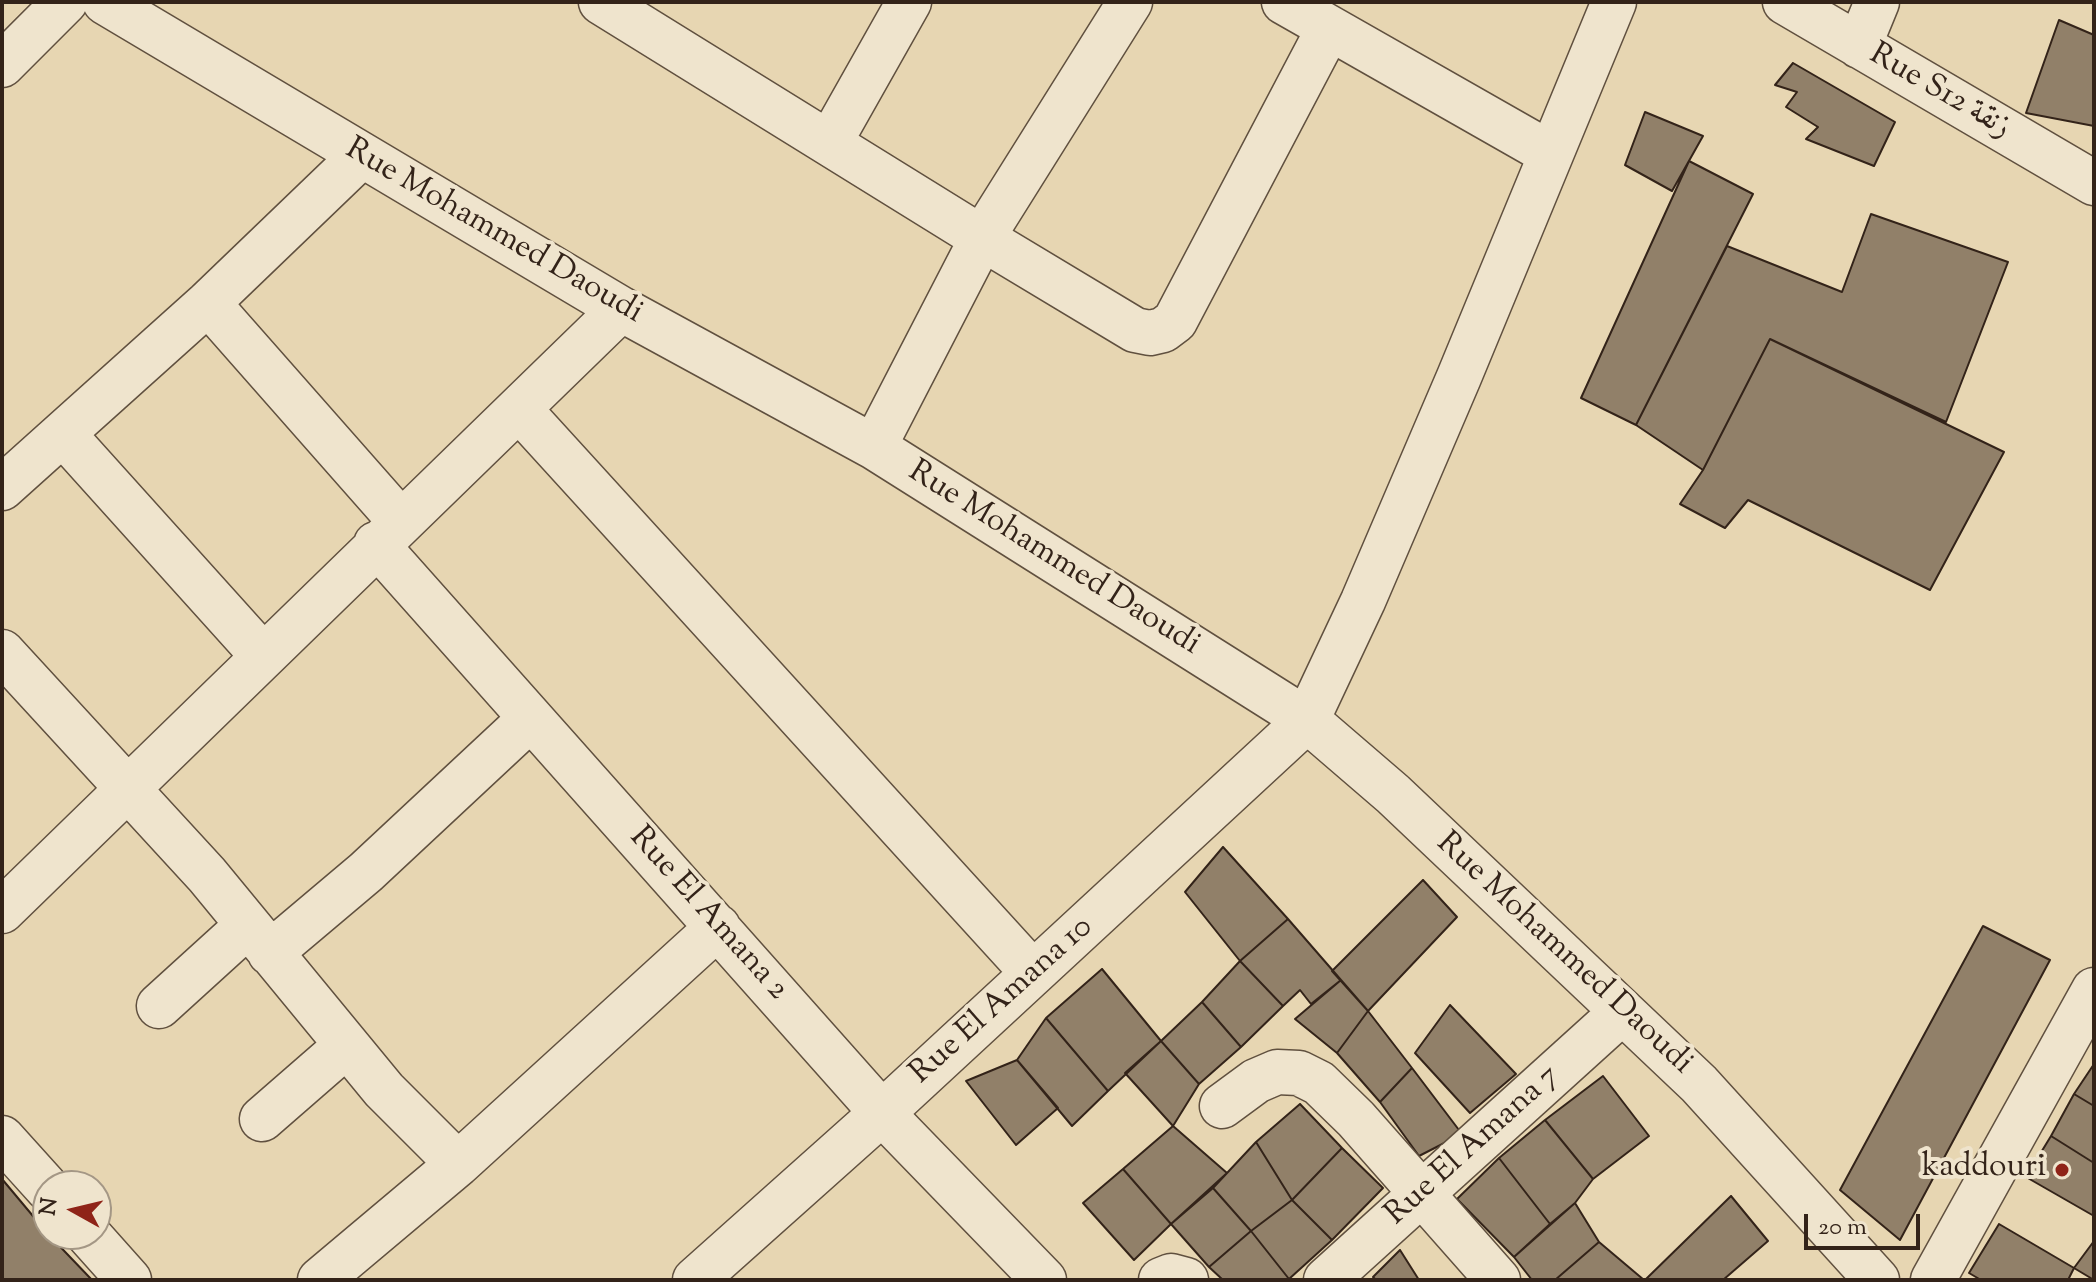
<!DOCTYPE html>
<meta charset="utf-8">
<style>
body{margin:0}
#map{position:relative;width:2096px;height:1282px;overflow:hidden;background:#e7d6b2;font-family:"Sorts Mill Goudy",serif}
canvas{display:block}
.frame{position:absolute;inset:0;border:4px solid #332319;pointer-events:none}
.north{position:absolute;left:32px;top:1170px;width:80px;height:80px;box-sizing:border-box;background:#efe4cd;border:2px solid #a49785;border-radius:50%;rotate:278deg;font-size:22px;font-weight:700;line-height:32px;text-align:center;color:#332319}
.north::after{content:'';display:block;margin:auto;width:28px;height:36px;background:#8f2418;clip-path:polygon(50% 0,100% 100%,50% 72%,0 100%)}
.scale{position:absolute;left:1804px;top:1214px;width:116px;height:36px;box-sizing:border-box;border:4px solid #332319;border-top:0;padding-left:10px;font-size:24px;line-height:28px;white-space:nowrap;color:#332319;-webkit-text-stroke:6px #efe4cd;paint-order:stroke}
</style>
<div id="map">
<canvas width="2096" height="1282"></canvas>
<div class="frame"></div>
<div class="north">N</div>
<div class="scale">20 m</div>
</div>
<script>
const ctx = document.querySelector('canvas').getContext('2d');
ctx.lineJoin = 'round';
function fill(path, color) { ctx.fillStyle = color; ctx.fill(path, 'evenodd'); }
const toPath = rows => new Path2D(rows.map(r => 'M' + r).join(''));
function trace(path, color, width, dash) { ctx.strokeStyle = color; ctx.lineWidth = width; ctx.lineCap = dash ? 'butt' : 'round'; ctx.setLineDash(dash || []); ctx.stroke(path); }
function write(font, color, halo, rows, align = 'center') {
  ctx.font = font + ' "Sorts Mill Goudy",Amiri,serif'; ctx.lineWidth = 8; ctx.setLineDash([]); ctx.textBaseline = 'middle'; ctx.strokeStyle = halo; ctx.fillStyle = color; for (const [text, x, y, turn = 0] of rows) {
    ctx.save(); ctx.translate(x, y); ctx.rotate((+turn || 0) * Math.PI / 180); ctx.textAlign = isNaN(turn) ? turn : align; if (halo) ctx.strokeText(text, 0, 0); ctx.fillText(text, 0, 0); ctx.restore();
  }
}
const building = toPath([
 [2059,20,2094,35,2094,126,2026,113,2059,20],
 [1793,63,1895,122,1874,166,1806,139,1818,127,1786,107,1797,92,1775,85,1793,63],
 [1645,112,1703,136,1672,191,1625,165,1645,112],
 [1689,161,1753,194,1636,425,1581,398,1689,161],
 [1871,214,2008,262,1946,422,1770,339,1703,470,1636,425,1727,246,1842,292,1871,214],
 [1770,339,2004,452,1930,590,1748,500,1725,528,1680,504,1703,470,1770,339],
 [1223,847,1288,919,1240,961,1185,892,1223,847],
 [1423,880,1457,917,1368,1011,1332,971,1423,880],
 [1288,919,1341,980,1311,1004,1300,990,1283,1006,1240,961,1288,919],
 [1983,926,2050,960,1900,1240,1840,1190,1983,926],
 [1240,961,1283,1006,1241,1047,1202,1002,1240,961],
 [1102,969,1161,1041,1108,1091,1046,1018,1102,969],
 [1341,980,1368,1011,1337,1053,1295,1019,1341,980],
 [1202,1002,1241,1047,1199,1084,1161,1041,1202,1002],
 [1450,1005,1516,1074,1470,1113,1415,1053,1450,1005],
 [1368,1011,1412,1068,1380,1102,1337,1053,1368,1011],
 [1046,1018,1108,1091,1072,1126,1017,1060,1046,1018],
 [1161,1041,1199,1084,1173,1126,1125,1073,1161,1041],
 [1017,1060,1058,1108,1016,1145,966,1081,1017,1060],
 [2094,1064,2094,1106,2074,1094,2094,1064],
 [1412,1068,1462,1134,1419,1156,1380,1102,1412,1068],
 [1603,1076,1649,1136,1593,1179,1545,1120,1603,1076],
 [2074,1094,2094,1106,2094,1163,2051,1136,2074,1094],
 [1300,1104,1342,1148,1292,1200,1256,1142,1300,1104],
 [1545,1120,1593,1179,1575,1203,1550,1224,1499,1158,1545,1120],
 [1173,1126,1227,1173,1171,1224,1123,1169,1173,1126],
 [2051,1136,2094,1163,2094,1216,2026,1177,2051,1136],
 [1256,1142,1292,1200,1251,1231,1213,1188,1256,1142],
 [1342,1148,1383,1188,1332,1240,1292,1200,1342,1148],
 [1499,1158,1550,1224,1514,1257,1457,1199,1499,1158],
 [1123,1169,1171,1224,1134,1260,1083,1203,1123,1169],
 [2,1179,48,1234,92,1280,2,1280,2,1179],
 [1213,1188,1251,1231,1209,1267,1171,1224,1213,1188],
 [1731,1196,1768,1241,1723,1280,1645,1280,1731,1196],
 [1292,1200,1332,1240,1289,1279,1251,1231,1292,1200],
 [1575,1203,1599,1242,1555,1280,1532,1280,1514,1257,1575,1203],
 [1999,1224,2074,1268,2068,1280,1981,1280,1969,1273,1999,1224],
 [1251,1231,1289,1279,1223,1280,1209,1267,1251,1231],
 [2094,1241,2094,1280,2074,1268,2094,1241],
 [1599,1242,1644,1280,1555,1280,1599,1242],
 [1400,1250,1419,1280,1376,1280,1373,1277,1400,1250]
]);
fill(building, '#918069');
trace(building, '#332319', 2);
const minor = toPath([
 [105,2,621,309,874,447,1307,720,1393,794,1699,1084,1877,1280],
 [601,2,982,238,1135,330,1150,333,1163,330,1175,321,1329,28],
 [1284,2,1551,154],
 [1785,2,2094,183],
 [1859,46,1877,2],
 [2,65,65,2],
 [830,142,909,2],
 [208,303,401,522],
 [519,409,1033,973],
 [64,435,263,656],
 [874,447,982,238,1130,2],
 [2,488,208,303,361,156],
 [376,544,882,1113,1044,1280],
 [2,652,207,875,384,1090,458,1164],
 [2,911,621,309],
 [270,953,366,872,530,719],
 [159,1006,247,926],
 [1222,1106,1256,1081,1277,1072,1299,1073,1319,1083,1356,1119,1498,1280],
 [262,1119,347,1045],
 [2,1138,48,1189],
 [88,1234,129,1280],
 [320,1280,458,1164,718,927],
 [695,1280,882,1113,1307,720,1363,601,1459,377,1614,2],
 [1161,1280,1171,1276,1186,1280],
 [1326,1280,1621,1013],
 [1933,1280,2094,990]
]);
trace(minor, '#60503f', 47);
trace(minor, '#efe4cd', 44);
for (const [x, y, r, color] of [
 [2062,1170,8,"#8f2418"]
]) { const dot = new Path2D(); dot.arc(x, y, r, 0, 2 * Math.PI); ctx.fillStyle = color; ctx.fill(dot); trace(dot, '#efe4cd', 3); }
write('32px', '#332319', '#efe4cd', [
 ["Rue S12 زنقة",1939,93,30],
 ["Rue Mohammed Daoudi",493,233,30],
 ["Rue Mohammed Daoudi",1053,560,32],
 ["Rue El Amana 2",707,915,48],
 ["Rue Mohammed Daoudi",1563,955,43],
 ["Rue El Amana 10",1003,1002,-42],
 ["Rue El Amana 7",1474,1147,-42]
]);
write('32px', '#332319', '#efe4cd', [
 ["kaddouri",2046,1170]
], 'right');
</script>
